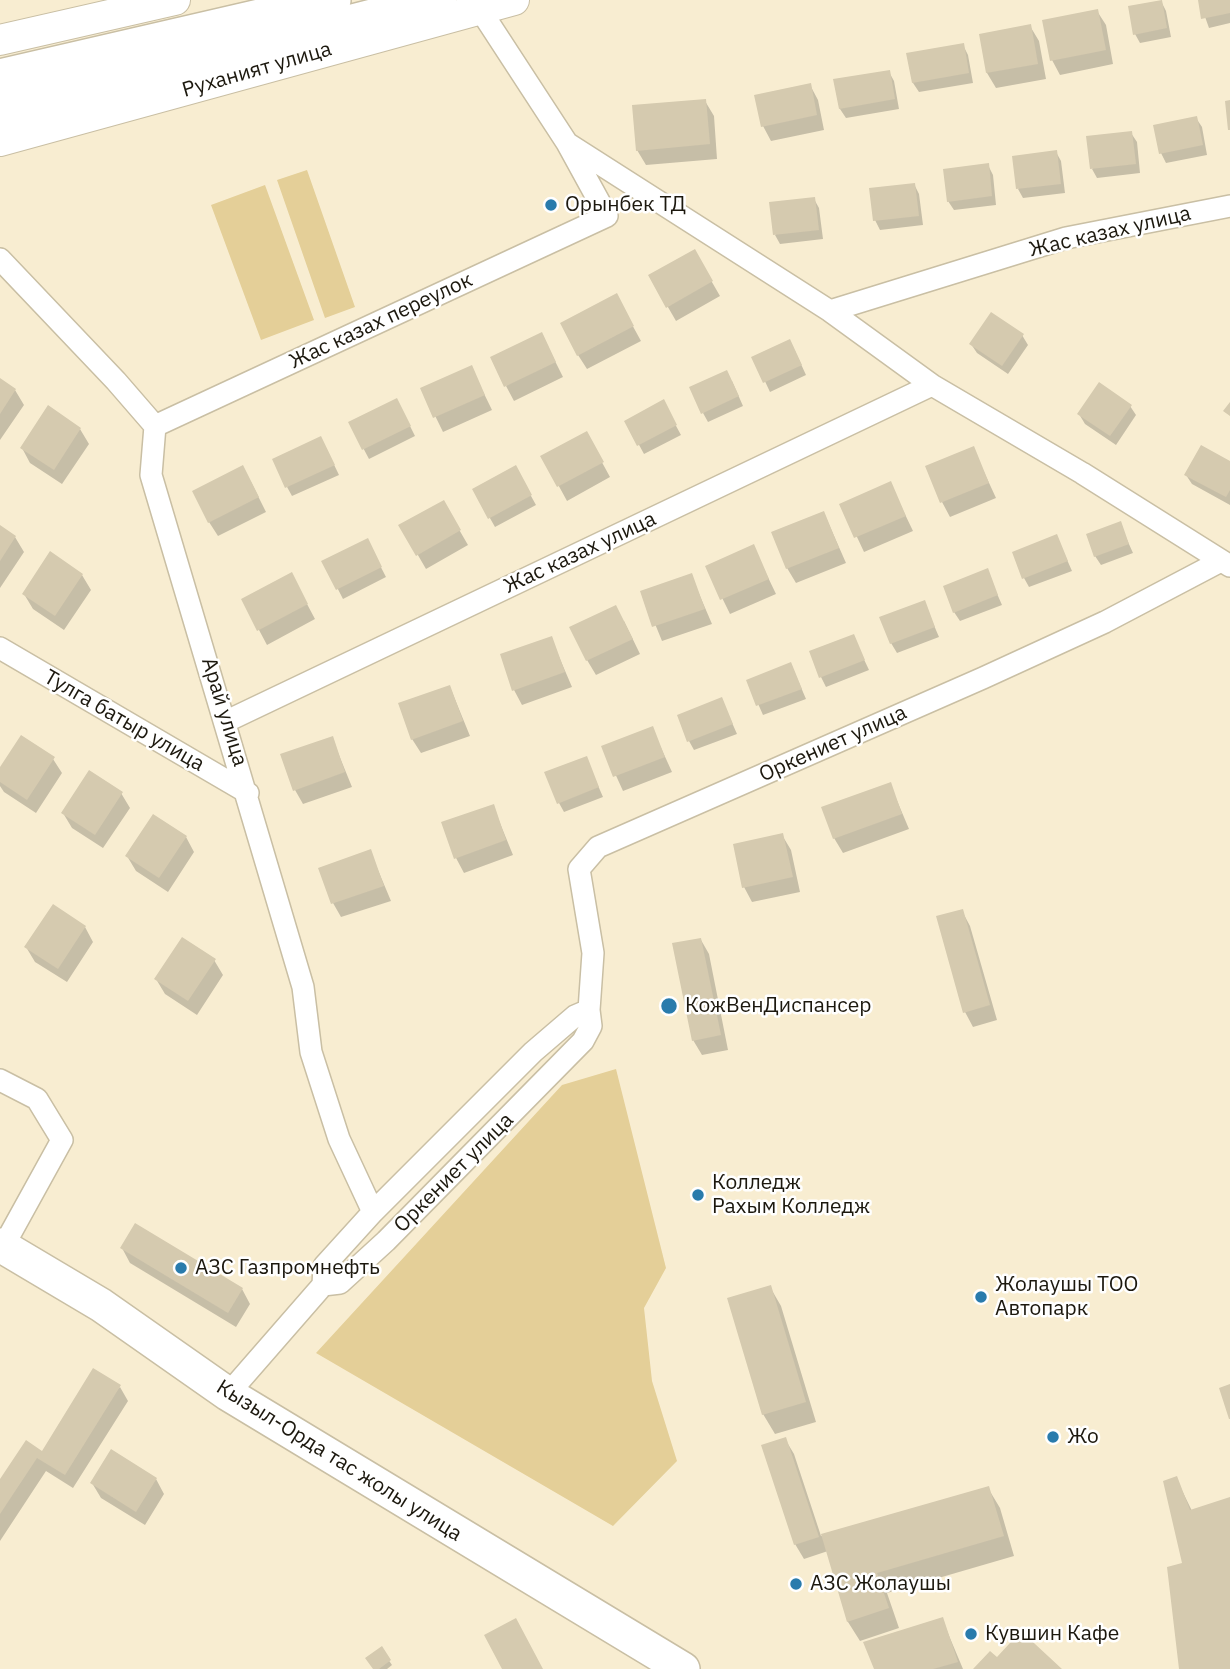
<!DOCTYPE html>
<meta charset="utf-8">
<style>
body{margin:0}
canvas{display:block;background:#f8edd1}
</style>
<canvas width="1230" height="1669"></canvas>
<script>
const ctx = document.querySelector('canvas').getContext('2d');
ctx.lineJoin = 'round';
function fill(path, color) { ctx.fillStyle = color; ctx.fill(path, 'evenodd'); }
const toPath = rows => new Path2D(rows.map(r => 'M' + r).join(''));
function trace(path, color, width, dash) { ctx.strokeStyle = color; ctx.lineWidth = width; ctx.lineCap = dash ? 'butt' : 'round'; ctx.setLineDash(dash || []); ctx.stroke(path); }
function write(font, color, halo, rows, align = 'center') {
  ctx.font = font + ' "IBM Plex Sans",sans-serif'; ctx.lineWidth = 5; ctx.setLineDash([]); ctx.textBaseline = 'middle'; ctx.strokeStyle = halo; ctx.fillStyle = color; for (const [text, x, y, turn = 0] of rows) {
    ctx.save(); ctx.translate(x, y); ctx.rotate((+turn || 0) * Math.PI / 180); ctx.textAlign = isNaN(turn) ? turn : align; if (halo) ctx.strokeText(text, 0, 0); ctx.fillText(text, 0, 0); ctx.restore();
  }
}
fill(toPath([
 [307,170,355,307,325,318,277,180],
 [265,185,314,320,261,340,211,205],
 [616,1069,666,1268,644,1308,652,1381,677,1461,613,1526,316,1353,562,1085]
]), '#e4cf98');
fill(toPath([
 [1199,0,1230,0,1230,23,1209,28],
 [1161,1,1166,11,1171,37,1140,43,1135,34],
 [1097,11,1106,25,1113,64,1060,75,1052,60],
 [1030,26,1039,41,1046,79,996,88,987,73,981,35],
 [963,45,968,55,973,83,919,92,913,83,908,55],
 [889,72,894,81,899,109,846,118,840,109,835,81],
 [810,85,818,100,824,130,771,141,763,126],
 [705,101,714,116,717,159,646,165,637,150],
 [1196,118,1202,127,1207,155,1166,163,1161,153],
 [1131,133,1137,142,1140,173,1097,178,1092,169],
 [1056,152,1061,161,1065,193,1023,198,1018,189],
 [988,165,993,175,996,205,954,210,948,201],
 [914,184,919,194,923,225,880,230,875,220],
 [814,199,819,208,823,239,780,244,775,235],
 [694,251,720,296,676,321,650,276],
 [624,310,641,341,587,369,578,355],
 [1022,335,1028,345,1008,374,977,353,971,344],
 [549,349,563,377,514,401,506,386],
 [795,351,806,375,770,392,754,358],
 [471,367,492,410,443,432,422,389],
 [0,380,15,390,24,405,0,440],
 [732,381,743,406,708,422,703,413],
 [663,402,681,435,644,454,626,421],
 [1130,406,1136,415,1116,445,1085,424,1079,414],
 [402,410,415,436,369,459,350,423],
 [80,429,89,444,62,484,30,463,22,448],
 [586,433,610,477,567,501,543,457],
 [326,448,339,475,292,496,287,487],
 [973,448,996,498,950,517,942,502],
 [1230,463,1230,505,1192,484,1186,475],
 [515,467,536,505,495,527,474,490],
 [251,482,266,512,218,536,209,522],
 [890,483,913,531,864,552,842,505],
 [443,502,468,545,426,569,401,526],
 [824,513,846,563,796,583,787,568],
 [1120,524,1133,553,1101,565,1095,556],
 [0,527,15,537,24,552,0,588],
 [1057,537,1072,571,1029,587,1024,578],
 [753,546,776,594,730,614,707,567],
 [372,550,386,577,343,599,324,562],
 [987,571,1002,605,960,621,954,612],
 [82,575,91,590,64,630,33,609,24,594],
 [691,575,712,624,662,641,642,592],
 [299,589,315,619,267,645,243,600],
 [924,602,939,637,897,653,891,643],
 [624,621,640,654,596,675,587,660],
 [853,636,869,670,826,687,821,677],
 [551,638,572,687,522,705,514,690],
 [791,664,806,699,763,715,748,681],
 [450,687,470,736,421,753,412,739],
 [722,700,737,734,694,750,689,741],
 [652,728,672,772,623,791,603,747],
 [332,738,352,787,303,804,295,790],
 [586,758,603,797,564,812,559,803],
 [53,759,62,773,36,813,4,792,0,786,0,770],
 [890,784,909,829,843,853,834,838],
 [121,793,130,808,103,848,72,828,63,813],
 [493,806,513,855,464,873,456,858],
 [782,835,791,850,800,892,752,902,744,887],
 [186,837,194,852,168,892,136,871,127,856],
 [370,851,391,901,341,917,333,903],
 [962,911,970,926,997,1020,973,1027,965,1012],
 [85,927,93,942,67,982,35,962,26,947],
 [701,940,709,954,728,1050,702,1055,693,1040],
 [214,960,223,975,197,1015,165,994,156,979],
 [122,1248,242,1289,250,1304,236,1327,130,1263],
 [770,1287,781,1306,816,1422,775,1434,763,1414],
 [120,1387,128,1401,73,1488,46,1471,0,1541,0,1483,42,1453],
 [785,1439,794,1454,821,1536,988,1488,1000,1508,1014,1556,887,1593,899,1628,860,1641,848,1622,828,1551,804,1559,795,1544],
 [1176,1478,1192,1511,1230,1499,1230,1669,1181,1669,1184,1564],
 [156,1479,164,1494,145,1525,101,1498,92,1483],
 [942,1619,963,1669,875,1669],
 [381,1649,392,1665,387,1669,374,1669]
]), '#0003');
fill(toPath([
 [1162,0,1167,28,1133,35,1128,6],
 [1198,0,1230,0,1230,13,1201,19],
 [1098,9,1106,50,1050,61,1042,20],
 [1031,24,1038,64,986,73,979,34],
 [964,43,969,73,912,83,906,53],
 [890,70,895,99,839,109,833,79],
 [811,83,817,115,761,127,754,95],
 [706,99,710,144,636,151,632,105],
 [1230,100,1230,130,1228,130,1225,101],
 [1197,116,1203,145,1159,154,1153,125],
 [1132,131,1136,164,1090,169,1086,136],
 [1057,150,1061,184,1016,189,1012,156],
 [989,163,992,196,947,202,943,169],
 [915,183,919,216,873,221,869,188],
 [815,197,819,230,773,235,769,202],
 [695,249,713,281,666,308,648,275],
 [617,293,634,326,577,356,560,323],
 [991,312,1024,334,1002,366,969,344],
 [542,332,556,362,504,387,490,357],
 [790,339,802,365,763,383,751,357],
 [472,365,485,395,433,418,420,388],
 [727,370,739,396,701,414,689,387],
 [0,378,16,389,0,414],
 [1099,382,1132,405,1110,436,1077,414],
 [397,398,411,426,362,450,348,422],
 [664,399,677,425,637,446,624,421],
 [1230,402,1230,416,1223,411],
 [48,405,81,428,54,470,20,448],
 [587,431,604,462,557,487,540,456],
 [321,436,335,465,285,488,272,459],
 [1201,445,1230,461,1230,490,1226,497,1184,475],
 [974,446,989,483,940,503,925,466],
 [243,465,259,497,208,523,192,491],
 [516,465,532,495,488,519,472,489],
 [891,481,906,516,854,538,839,504],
 [444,500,461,530,416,556,398,525],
 [824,511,839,548,786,569,771,532],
 [1121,521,1129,544,1094,557,1086,534],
 [0,525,16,536,0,561],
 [1057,534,1068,561,1022,579,1012,552],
 [368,538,382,567,336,590,321,561],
 [754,544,769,579,720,600,705,566],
 [50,551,83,574,55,616,22,594],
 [988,568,998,595,953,613,943,586],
 [292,572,308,604,257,631,241,599],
 [692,573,705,609,652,627,640,591],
 [925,600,935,627,890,644,879,617],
 [616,605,633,639,586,661,569,627],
 [854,634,865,660,819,678,809,651],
 [552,636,565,672,512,691,500,654],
 [791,662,802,689,756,706,746,680],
 [450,685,463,721,411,740,398,703],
 [722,697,733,724,687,742,677,715],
 [653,726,665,757,613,777,601,746],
 [21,735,55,757,27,800,0,782,0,767],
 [333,736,345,772,293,791,280,754],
 [587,756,599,787,557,804,544,772],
 [89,770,123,792,95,835,61,813],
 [891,782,902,814,833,839,821,807],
 [494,804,506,840,454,859,441,822],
 [153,814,187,836,159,878,125,856],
 [783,833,793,877,742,888,733,844],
 [371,849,384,886,331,904,318,868],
 [53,904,86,926,58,969,24,947],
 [963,909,990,1005,963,1013,936,916],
 [182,937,216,959,188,1001,154,979],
 [701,938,721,1035,692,1041,672,943],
 [135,1223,243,1288,228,1313,120,1248],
 [771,1285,806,1402,762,1415,727,1298],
 [93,1368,121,1385,65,1475,37,1458,0,1514,0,1479,26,1440,42,1451],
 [1230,1384,1230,1419,1229,1419,1219,1388],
 [786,1437,819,1537,794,1545,761,1445],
 [111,1449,157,1478,136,1512,90,1483],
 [1177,1476,1190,1510,1230,1497,1230,1669,1179,1669,1167,1567,1182,1563,1163,1481],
 [989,1486,1004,1536,877,1573,889,1608,847,1622,821,1534],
 [943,1617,958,1662,933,1669,874,1669,863,1642],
 [516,1618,543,1669,502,1669,484,1635],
 [1021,1631,1062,1669,973,1669,990,1651,997,1657],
 [382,1646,391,1660,379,1669,373,1669,365,1658]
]), '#d5caaf');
const minor = toPath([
 [567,143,830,311,932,385,1082,473,1230,566],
 [0,259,116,381,155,426,151,475,303,987,311,1052,339,1139,373,1212],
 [830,311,1066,238,1230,206],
 [155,426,607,216,567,143,479,8],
 [0,648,248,793],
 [227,721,932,385],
 [0,1080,37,1099,62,1140,3,1247],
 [323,1285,340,1283,386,1241,583,1041,591,1026,589,1010,593,953,579,869,598,847,983,678,1105,622,1221,561],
 [228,1394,323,1285,324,1266,373,1212,533,1052,575,1016,589,1010]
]);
const secondary = toPath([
 [0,40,175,0],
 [0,141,514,0]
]);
const primary = toPath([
 [0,1245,101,1305,228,1394,683,1669]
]);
const trunk = toPath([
 [0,77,333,0],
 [0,112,439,0]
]);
trace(minor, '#c9bfa4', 24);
trace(secondary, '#c9bfa4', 32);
trace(primary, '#c9bfa4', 36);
trace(trunk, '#c9bfa4', 38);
trace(minor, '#fff', 21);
trace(secondary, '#fff', 30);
trace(primary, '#fff', 33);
trace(trunk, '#fff', 35);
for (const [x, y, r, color] of [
 [551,205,7,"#297bac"],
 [669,1006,9,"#297bac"],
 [698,1195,7,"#297bac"],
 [181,1268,7,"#297bac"],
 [981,1297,7,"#297bac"],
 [1053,1437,7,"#297bac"],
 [796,1584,7,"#297bac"],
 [971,1634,7,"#297bac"]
]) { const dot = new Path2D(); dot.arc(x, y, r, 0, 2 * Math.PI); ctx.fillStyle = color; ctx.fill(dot); trace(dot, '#fff', 2.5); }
write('21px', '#1c180e', '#fff', [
 ["Руханият улица",257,70,-16],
 ["Жас казах улица",1110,232,-13],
 ["Жас казах переулок",381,321,-25],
 ["Жас казах улица",580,553,-25],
 ["Арай улица",224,712,73],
 ["Тулга батыр улица",124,721,30],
 ["Оркениет улица",833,744,-24],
 ["Оркениет улица",454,1173,-45],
 ["Кызыл-Орда тас жолы улица",339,1461,32]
]);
write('21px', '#1c180e', '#fff', [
 ["Орынбек ТД",565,205],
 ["КожВенДиспансер",685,1006],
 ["Колледж",712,1183],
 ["Рахым Колледж",712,1207],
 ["АЗС Газпромнефть",195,1268],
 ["Жолаушы ТОО",995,1285],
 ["Автопарк",995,1309],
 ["Жо",1067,1437],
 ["АЗС Жолаушы",810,1584],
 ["Кувшин Кафе",985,1634]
], 'left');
</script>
